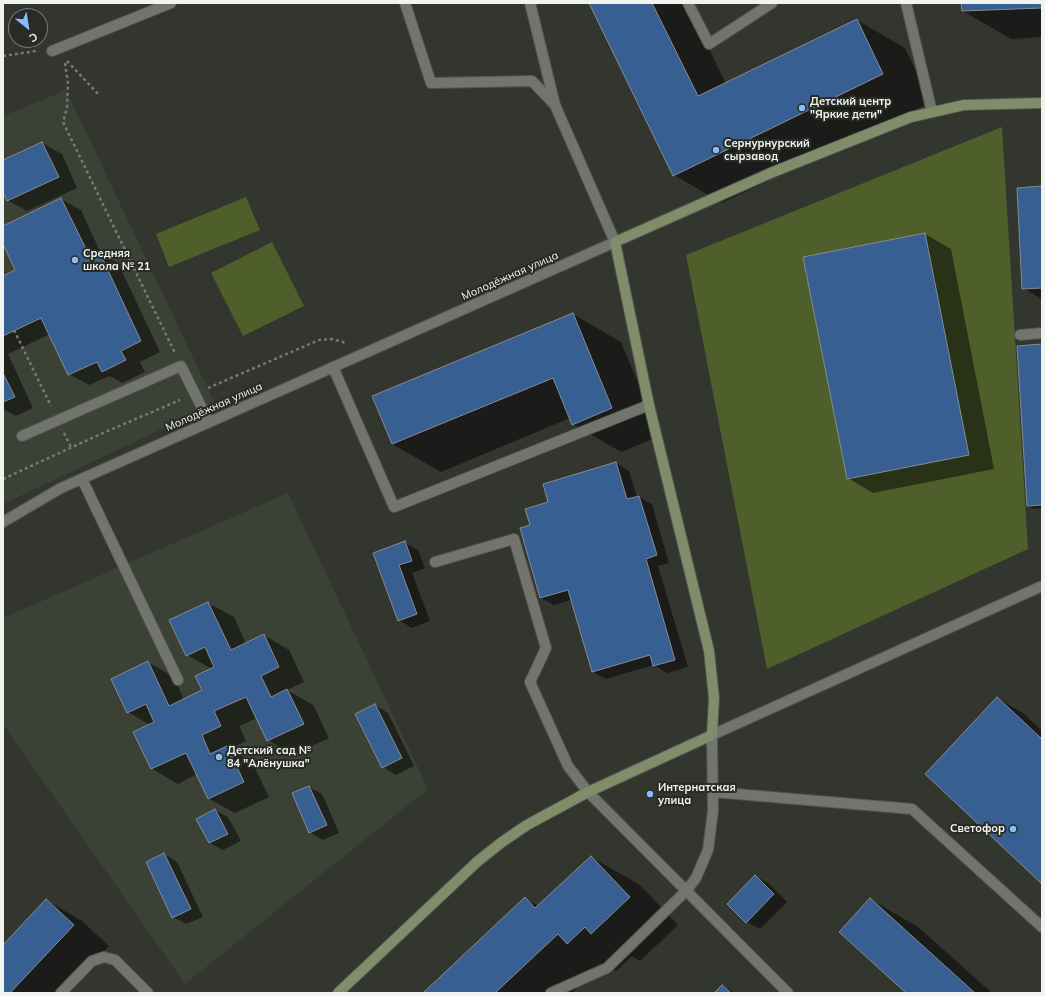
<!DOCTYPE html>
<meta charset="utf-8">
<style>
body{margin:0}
#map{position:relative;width:1045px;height:996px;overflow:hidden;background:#33352f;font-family:Mulish,sans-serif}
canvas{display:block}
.frame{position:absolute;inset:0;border:4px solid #f1f3ef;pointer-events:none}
.north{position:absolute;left:8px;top:8px;width:40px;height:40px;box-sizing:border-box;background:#292b26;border:1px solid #797b76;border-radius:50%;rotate:150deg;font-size:11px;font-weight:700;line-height:16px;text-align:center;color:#f1f3ef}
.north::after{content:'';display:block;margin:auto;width:14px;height:18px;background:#89bafc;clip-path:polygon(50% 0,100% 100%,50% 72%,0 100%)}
</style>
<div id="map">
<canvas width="1045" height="996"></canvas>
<div class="frame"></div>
<div class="north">С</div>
</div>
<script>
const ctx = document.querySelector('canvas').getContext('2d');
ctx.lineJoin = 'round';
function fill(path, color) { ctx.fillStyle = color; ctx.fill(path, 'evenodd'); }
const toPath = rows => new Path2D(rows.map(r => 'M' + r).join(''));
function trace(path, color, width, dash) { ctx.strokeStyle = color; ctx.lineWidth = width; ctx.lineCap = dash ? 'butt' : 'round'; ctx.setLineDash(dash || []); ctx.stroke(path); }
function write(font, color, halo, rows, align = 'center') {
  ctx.font = font + ' Mulish,sans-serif'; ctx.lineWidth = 4; ctx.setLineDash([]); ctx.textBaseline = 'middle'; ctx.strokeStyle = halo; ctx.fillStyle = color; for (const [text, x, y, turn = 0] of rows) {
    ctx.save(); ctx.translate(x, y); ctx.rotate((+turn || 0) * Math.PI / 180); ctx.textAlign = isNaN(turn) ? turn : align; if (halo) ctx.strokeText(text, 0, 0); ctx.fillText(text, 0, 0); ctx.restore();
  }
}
fill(toPath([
 [66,90,215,404,3,504,3,116],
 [288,493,428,789,185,984,3,724,3,618]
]), '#3c4136');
fill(toPath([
 [1002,127,1028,549,767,669,686,255],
 [246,197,260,230,169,267,156,234],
 [272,242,304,306,243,336,211,273]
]), '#4e5f2c');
fill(toPath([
 [590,3,687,3,726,84,857,20,905,48,931,102,722,203,674,175],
 [962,3,1042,3,1042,37,1011,39,963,11],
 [42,143,62,154,77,188,27,211,7,200,3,191,3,161],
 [1042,187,1042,299,1023,288],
 [61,199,81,210,101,254,118,263,160,352,140,362,145,372,122,383,110,376,89,385,69,374,50,334,8,354,33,408,16,416,3,409,3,277,17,270,3,241,3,227],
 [925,234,951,249,994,469,873,493,848,478],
 [573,314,621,342,660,436,621,452,573,424,570,418,441,472,392,444],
 [1042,345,1042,508,1034,509,1028,505],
 [616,463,629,471,637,497,639,497,652,504,669,563,658,566,688,667,667,673,654,665,606,679,593,672,572,600,554,605,541,598,549,503],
 [405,543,418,550,425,568,412,573,430,621,412,628,399,620,374,554],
 [208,603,234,617,246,644,264,635,289,650,304,682,287,690,313,705,329,738,293,755,268,740,257,718,239,726,246,741,229,749,252,762,269,797,235,813,209,799,197,774,178,784,152,769,135,732,150,725,128,712,148,662,174,677,184,700,203,691,212,669,187,655,171,620],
 [997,698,1023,713,1042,731,1042,882],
 [375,705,388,713,414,766,396,775,383,767],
 [309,787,322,794,339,833,323,840,310,832,293,794],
 [215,810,228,817,241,841,223,850,210,843,198,819],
 [164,854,177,862,203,917,186,924,173,917],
 [591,857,640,885,678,925,640,961,632,956,616,971,603,964,572,993,424,993,525,899,539,906],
 [755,876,768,883,787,902,760,929,747,922],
 [870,899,918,927,992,993,908,993],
 [46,900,82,921,109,946,65,993,3,993,3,946],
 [722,986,735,993,715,993]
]), '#0007');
const building = toPath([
 [589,3,652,3,698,96,857,19,883,74,673,176,589,3],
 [961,3,1042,3,1042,8,962,11,961,3],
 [42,142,59,177,7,201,3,193,3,160,42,142],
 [1042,186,1042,288,1022,289,1017,188,1042,186],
 [61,198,89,255,99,251,141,341,121,351,126,360,102,372,97,362,68,375,41,318,3,336,3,276,15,270,3,244,3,226,61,198],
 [925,233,969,455,847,479,803,257,925,233],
 [573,313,612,408,572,425,553,378,392,444,372,396,573,313],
 [1042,344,1042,505,1027,506,1017,346,1042,344],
 [3,373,15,397,3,402,3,373],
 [616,462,627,499,639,496,657,555,646,559,675,660,653,666,650,655,592,672,568,590,540,598,520,528,530,525,525,509,548,502,543,484,616,462],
 [405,541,412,561,399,565,417,614,398,621,373,553,405,541],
 [208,602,231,650,264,634,279,667,261,676,271,697,287,689,304,724,267,741,246,697,214,711,221,726,202,735,210,754,227,746,244,782,208,799,186,753,151,769,133,732,154,722,146,704,127,713,111,679,148,661,169,706,202,690,195,676,214,667,205,647,186,656,169,620,208,602],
 [997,697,1042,739,1042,884,925,774,997,697],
 [375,704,402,758,382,768,355,714,375,704],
 [309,786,327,825,309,833,292,793,309,786],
 [215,809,228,834,209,843,196,819,215,809],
 [164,853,191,909,172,918,146,862,164,853],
 [591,856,630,897,591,934,585,927,567,944,558,934,495,993,423,993,525,897,535,908,591,856],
 [755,875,774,894,746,923,727,904,755,875],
 [870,898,975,993,906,993,839,932,870,898],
 [46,899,74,925,10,993,3,993,3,945,46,899],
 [722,985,731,993,714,993,722,985]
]);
fill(building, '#385f91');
trace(building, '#878b91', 1);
const lane = toPath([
 [688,3,709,44,772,3],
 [906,3,932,112],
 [1020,335,1042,333],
 [333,367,394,507,649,405],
 [22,436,181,366,209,422],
 [82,479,178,680],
 [435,562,514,539,546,648,530,682,568,766,588,792,788,993],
 [713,792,912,809,1042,927],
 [61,993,92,961,104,957,115,960,148,993],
 [551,993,607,968,686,891,696,878,708,850,713,811,712,735]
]);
const street = toPath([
 [405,3,431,83,532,81,555,105],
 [52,51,171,3],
 [3,522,61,488,615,242,555,105,530,3],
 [712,735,1042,586]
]);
const secondary = toPath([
 [338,993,478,861,502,842,527,825,588,792,712,735,714,698,709,651,649,405,615,242,773,172,911,117,964,105,1042,103]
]);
trace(lane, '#52544f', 12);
trace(street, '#52544f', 12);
trace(secondary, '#52544f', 12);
trace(toPath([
 [3,56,36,51],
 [67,61,100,96],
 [65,63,68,84,67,108,63,122,175,353],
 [14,330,51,406],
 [208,388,319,340,332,339,343,342,346,344],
 [64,433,71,447],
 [3,479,103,433,180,400]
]), '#777974', 2.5, [3, 3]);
trace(lane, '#72746e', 10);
trace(street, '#72746e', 10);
trace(secondary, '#808c6a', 10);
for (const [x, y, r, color] of [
 [802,108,4,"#89bafc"],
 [716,150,4,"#89bafc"],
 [75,260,4,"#89bafc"],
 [219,757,4,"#89bafc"],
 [650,794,4,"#89bafc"],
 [1013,829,4,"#89bafc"]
]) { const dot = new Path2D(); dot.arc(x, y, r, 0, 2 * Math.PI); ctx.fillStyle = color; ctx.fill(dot); trace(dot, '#292b26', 1.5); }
write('bold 11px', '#f1f3ef', '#292b26', [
 ["Детский центр",810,102],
 ["\"Яркие дети\"",810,115],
 ["Сернурнурский",724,144],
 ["сырзавод",724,157],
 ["Средняя",83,254],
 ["школа № 21",83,267],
 ["Детский сад №",227,751],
 ["84 \"Алёнушка\"",227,764],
 ["Интернатская",658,788],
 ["улица",658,801],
 ["Светофор",1005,829,"right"]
], 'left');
write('11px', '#f1f3ef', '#292b26', [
 ["Молодёжная улица",510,276,-24],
 ["Молодёжная улица",214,407,-24]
]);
</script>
